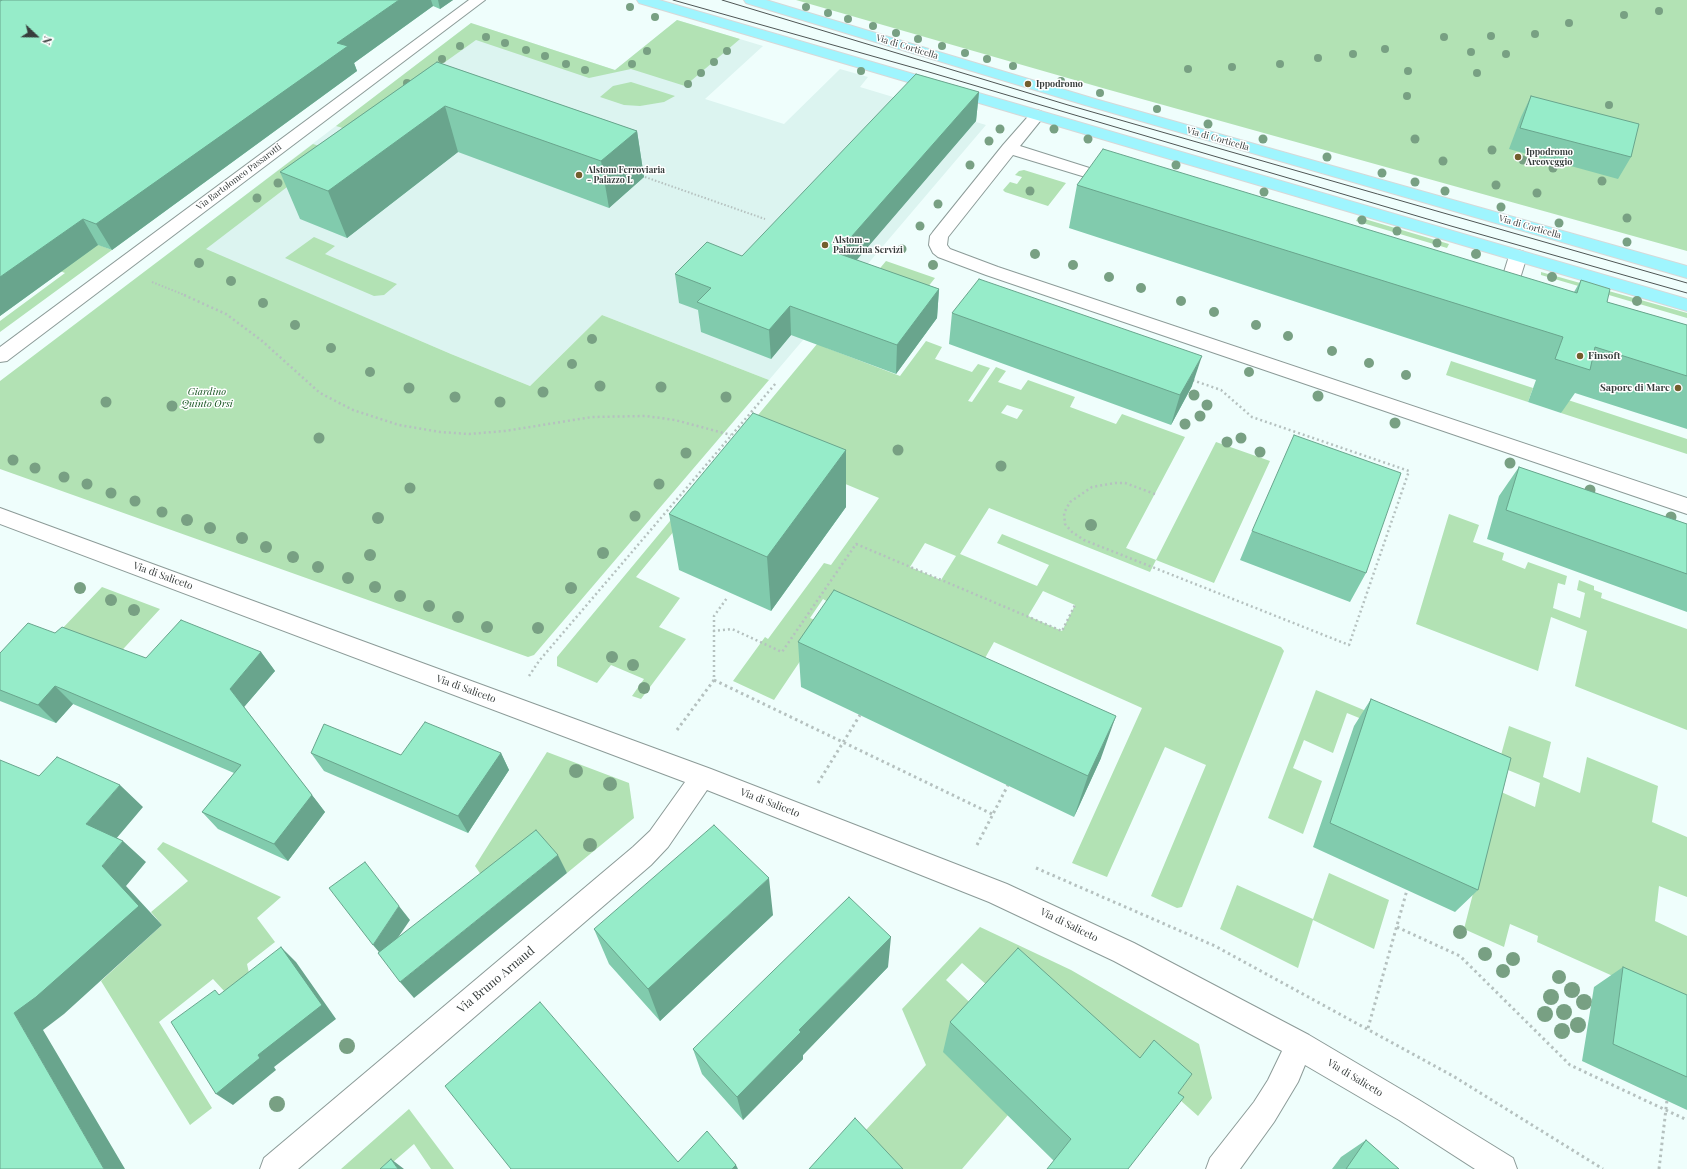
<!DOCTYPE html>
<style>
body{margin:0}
#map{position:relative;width:1687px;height:1169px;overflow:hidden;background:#effefc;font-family:"Playfair Display",serif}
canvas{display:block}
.north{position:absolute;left:16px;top:16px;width:40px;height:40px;-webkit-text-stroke:3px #fff;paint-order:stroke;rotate:112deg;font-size:11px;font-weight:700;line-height:16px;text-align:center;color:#373d3c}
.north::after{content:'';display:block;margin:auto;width:14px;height:18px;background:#373d3c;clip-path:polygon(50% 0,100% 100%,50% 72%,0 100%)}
</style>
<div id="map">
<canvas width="1687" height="1169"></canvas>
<div class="north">N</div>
</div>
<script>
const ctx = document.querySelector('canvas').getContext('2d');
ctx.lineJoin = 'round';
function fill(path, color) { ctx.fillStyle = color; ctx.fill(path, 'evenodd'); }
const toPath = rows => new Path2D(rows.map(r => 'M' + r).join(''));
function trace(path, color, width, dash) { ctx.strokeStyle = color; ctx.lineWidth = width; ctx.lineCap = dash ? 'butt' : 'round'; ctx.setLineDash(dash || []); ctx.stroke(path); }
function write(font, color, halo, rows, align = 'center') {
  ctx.font = font + ' "Playfair Display",serif'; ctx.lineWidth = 3; ctx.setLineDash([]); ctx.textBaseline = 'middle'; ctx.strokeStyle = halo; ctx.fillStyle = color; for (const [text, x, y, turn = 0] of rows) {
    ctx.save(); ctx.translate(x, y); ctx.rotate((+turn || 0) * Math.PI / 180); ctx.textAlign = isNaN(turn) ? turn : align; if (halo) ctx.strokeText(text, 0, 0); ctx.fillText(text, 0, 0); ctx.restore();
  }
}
fill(toPath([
 [677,20,763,46,705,99,784,124,840,69,868,77,860,87,986,125,769,380,602,315,530,386,451,354,185,241,471,23,615,70]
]), '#dcf4f0');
fill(toPath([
 [796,0,1687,0,1687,251,1106,89],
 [677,20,740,39,685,86,631,69,589,78,476,40,362,121,356,132,336,126,471,23,615,70],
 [631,82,675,96,664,102,640,106,624,105,600,97,613,86],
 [313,144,329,149,325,158,206,249,451,354,530,386,602,315,769,380,534,655,528,657,0,469,0,381],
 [1024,170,1066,183,1048,206,1005,192,1003,190,1010,182,1017,184,1022,177,1015,175,1019,171],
 [0,207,112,250,0,332,0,321,65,273,25,257],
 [1358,217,1449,244,1447,248,1356,221],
 [314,237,335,246,325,254,397,284,384,295,374,296,285,258],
 [886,261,935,278,923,293,827,348,900,376,926,341,942,347,935,359,972,372,978,364,990,368,968,401,972,402,996,367,1006,371,998,382,1021,390,1028,380,1075,397,1070,407,1116,424,1122,414,1185,437,1126,548,1156,560,1216,442,1270,461,1214,583,1156,560,1150,572,989,508,960,554,1037,586,1049,565,997,543,1002,534,1281,647,1284,651,1182,907,1177,908,1151,896,1206,765,1165,747,1107,877,1072,863,1142,708,994,642,970,685,823,599,810,618,825,624,774,700,733,681,765,637,768,639,824,563,831,565,879,498,747,443,636,577,680,598,659,627,686,639,641,699,632,696,644,679,611,665,597,683,557,666,557,657],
 [1007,405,1023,410,1017,419,1001,413],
 [925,543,956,556,941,580,910,567],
 [1043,591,1075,605,1062,631,1028,616],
 [1541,272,1687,313,1687,318,1541,275],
 [1451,361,1533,388,1528,402,1446,375],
 [1565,399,1687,439,1687,454,1561,413],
 [1449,514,1479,525,1473,542,1504,553,1502,560,1525,569,1528,562,1567,576,1565,585,1558,583,1553,608,1580,618,1585,593,1577,590,1579,580,1594,586,1594,590,1602,593,1601,598,1687,629,1687,730,1575,686,1587,631,1551,617,1538,671,1416,624],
 [102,587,160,609,114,659,59,632],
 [1316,690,1426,736,1423,744,1347,713,1333,753,1304,740,1293,768,1322,781,1303,834,1268,818],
 [1509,726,1551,742,1543,777,1580,793,1587,757,1658,786,1652,822,1687,837,1687,897,1659,886,1655,921,1687,936,1687,1004,1673,1003,1537,942,1538,936,1510,924,1504,947,1464,929,1499,791,1535,807,1540,783,1498,766],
 [547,752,629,783,634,818,567,873,545,849,492,891,475,866],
 [163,842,281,897,257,918,275,942,247,964,249,973,225,992,213,979,159,1022,212,1108,190,1125,101,981,162,925,151,912,188,881,157,849],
 [1329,873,1389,900,1374,949,1313,920,1298,968,1220,929,1237,885,1313,919],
 [980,927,1071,970,1199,1044,1212,1098,1198,1116,1180,1100,997,994,962,963,946,980,980,1012,1008,1115,962,1169,879,1169,854,1143,926,1065,902,1009],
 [409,1109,454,1169,431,1169,414,1144,385,1169,341,1169]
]), '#b2e2b4');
const minor = toPath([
 [469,0,485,0,7,361,0,362,0,347,469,0],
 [1037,110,1042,112,1045,115,1020,146,1121,178,1123,181,1121,184,1115,186,1013,155,948,237,947,245,950,249,998,267,1687,498,1687,514,986,275,938,257,933,253,929,245,930,236,933,232,1003,145,1032,112,1037,110],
 [1518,250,1524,252,1527,256,1513,301,1510,305,1504,307,1498,305,1495,301,1509,256,1512,252,1518,250],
 [0,508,711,769,1007,884,1134,943,1309,1035,1419,1100,1513,1158,1517,1169,1475,1169,1399,1120,1305,1065,1298,1082,1274,1122,1240,1169,1206,1169,1210,1158,1254,1102,1268,1080,1282,1051,1114,961,989,902,707,790,668,847,651,865,298,1169,260,1169,264,1158,633,847,650,831,685,782,0,524,0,508]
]);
const major = toPath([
 [637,0,659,0,1687,299,1687,311,639,3,637,0],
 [744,0,766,0,1095,99,1687,266,1687,278,1085,105,746,3,744,0]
]);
trace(minor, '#8c9b98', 2);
trace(major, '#d7d8d8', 2);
trace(toPath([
 [645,177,765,219],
 [152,282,187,296]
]), '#b5c1bf', 2, [1.5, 2]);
trace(toPath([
 [184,295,226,314,261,340,320,393,353,410,399,425,440,432,469,434,505,431,592,417,646,416,675,420,731,435],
 [1155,494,1125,483,1115,483,1092,487,1070,502,1064,513,1065,524,1072,532,1084,540,1349,645,1409,471,1252,417,1221,390,1192,380],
 [713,631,732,629,782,652,856,544,1062,631,1075,605],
 [529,676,539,661,776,383],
 [714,677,714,616,727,598]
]), '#b5c1bf', 2.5, [2, 3]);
trace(toPath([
 [714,680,992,814],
 [677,730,714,680,714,676],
 [818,783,860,715],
 [977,845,1008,785],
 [1036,868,1215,946,1453,1076,1603,1169],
 [1397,927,1460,956,1570,1065,1687,1120],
 [1368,1028,1407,890],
 [1659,1169,1667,1100]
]), '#b5c1bf', 3, [2.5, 3.5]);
fill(minor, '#fff');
fill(major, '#9ff5fe');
trace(toPath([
 [673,0,929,72,1451,226,1687,293],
 [722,0,1068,105,1687,283]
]), '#4e5554', 1);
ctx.fillStyle = '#78a083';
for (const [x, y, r] of [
 [630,7,4],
 [806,7,4],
 [1659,11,4],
 [828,13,4],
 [1624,15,4],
 [655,17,4],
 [848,19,4],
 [1569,23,4],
 [873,26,4],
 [896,33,4],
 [1535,34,4],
 [1491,36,4],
 [486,37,4],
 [1444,37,4],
 [918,39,4],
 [505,43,4],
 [460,46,4],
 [942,46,4],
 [1385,49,4],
 [526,50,4],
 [647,51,4],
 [727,51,4],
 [1471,52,4],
 [965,53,4],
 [1353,54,4],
 [1506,54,4],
 [545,56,4],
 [1318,58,4],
 [442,59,4],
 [987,59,4],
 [714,62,4],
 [566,64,4],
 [632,64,4],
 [1280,64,4],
 [1013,66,4],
 [1232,67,4],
 [1188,69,4],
 [585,70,4],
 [861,71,4],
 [1408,71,4],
 [701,73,4],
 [1477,73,4],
 [1061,81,4],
 [407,83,4],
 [688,84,4],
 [1100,93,4],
 [1407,96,4],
 [1609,105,4],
 [1157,109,4],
 [1208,124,4.5],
 [1000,129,4.5],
 [1054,129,4.5],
 [1088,139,4.5],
 [1263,139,4.5],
 [1415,139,4.5],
 [989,141,4.5],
 [1492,150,4.5],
 [1327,157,4.5],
 [1523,160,4.5],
 [1443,161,4.5],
 [970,165,4.5],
 [1176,165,4.5],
 [1553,168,4.5],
 [1382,173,4.5],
 [1602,181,4.5],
 [1415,182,4.5],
 [278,183,4.5],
 [1496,185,4.5],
 [1030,191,4.5],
 [1445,191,4.5],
 [1264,192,4.5],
 [1537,193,4.5],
 [257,198,4.5],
 [938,204,4.5],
 [1501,207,4.5],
 [1627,218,4.5],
 [1362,220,4.5],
 [1559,223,4.5],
 [920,226,4.5],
 [1397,231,4.5],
 [1627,242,4.5],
 [1437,243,4.5],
 [902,249,4.5],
 [1035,254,5],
 [1476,254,5],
 [199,263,5],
 [933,265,5],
 [1073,265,5],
 [1109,277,5],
 [1552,277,5],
 [231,281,5],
 [1141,288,5],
 [1181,301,5],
 [1637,301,5],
 [263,303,5],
 [1214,312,5],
 [295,325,5],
 [1256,325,5],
 [1288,336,5],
 [592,339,5],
 [331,348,5],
 [1332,351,5],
 [1369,363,5],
 [572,364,5],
 [370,372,5],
 [1249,372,5],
 [1406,375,5],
 [600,386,5.5],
 [661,387,5.5],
 [409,388,5.5],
 [543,392,5.5],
 [1194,395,5.5],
 [1318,396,5.5],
 [455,397,5.5],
 [726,397,5.5],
 [106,402,5.5],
 [500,402,5.5],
 [1207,405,5.5],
 [172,406,5.5],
 [1200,416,5.5],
 [1395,423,5.5],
 [1185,424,5.5],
 [319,438,5.5],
 [1241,438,5.5],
 [1227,442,5.5],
 [898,450,5.5],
 [1260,452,5.5],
 [686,453,5.5],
 [13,460,5.5],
 [1510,463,5.5],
 [1001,466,5.5],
 [35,468,5.5],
 [64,477,5.5],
 [87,484,5.5],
 [659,484,5.5],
 [410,488,5.5],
 [1590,490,5.5],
 [111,493,5.5],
 [135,501,5.5],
 [162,512,5.5],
 [635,516,5.5],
 [1671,517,5.5],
 [378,518,6],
 [187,520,6],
 [1091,525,6],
 [210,528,6],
 [242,538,6],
 [266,547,6],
 [603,553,6],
 [370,555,6],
 [293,557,6],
 [318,567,6],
 [348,578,6],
 [375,587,6],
 [80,588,6],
 [571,588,6],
 [400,596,6],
 [111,600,6],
 [429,606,6],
 [134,610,6],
 [458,617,6],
 [487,627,6],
 [538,628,6],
 [612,657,6],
 [633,665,6],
 [644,688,6],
 [576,771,7],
 [610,784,7],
 [590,845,7],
 [1460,932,7],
 [1485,954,7],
 [1513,959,7],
 [1503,971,7],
 [1559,977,7],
 [1572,990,8],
 [1551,997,8],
 [1584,1002,8],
 [1564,1012,8],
 [1545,1014,8],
 [1578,1025,8],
 [1562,1031,8],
 [347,1046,8],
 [277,1104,8]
]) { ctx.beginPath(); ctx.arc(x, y, r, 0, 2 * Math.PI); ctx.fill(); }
fill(toPath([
 [0,0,453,0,440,9,433,6,354,63,357,71,112,250,98,245,0,316],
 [437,62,637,131,644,177,609,208,458,152,347,238,300,219,280,172],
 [979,92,976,121,856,260,939,289,937,318,896,374,791,335,771,359,701,332,698,310,679,303,675,274,742,256],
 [1531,96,1631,157,1618,179,1509,149,1521,117],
 [1077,185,1574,292,1581,280,1607,302,1687,325,1687,429,1575,393,1561,413,1528,402,1536,380,1069,228],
 [952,313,1192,386,1171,425,949,344],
 [846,450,846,507,771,611,679,570,669,514],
 [1519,467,1687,524,1687,612,1487,539,1499,496],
 [1252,531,1366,573,1350,602,1240,560],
 [55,633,146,658,261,652,275,671,244,707,325,812,288,861,218,829,202,812,234,773,73,704,56,723,0,701,0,653],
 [798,642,1101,758,1074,817,801,687],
 [1371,699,1478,890,1455,912,1313,847,1354,726],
 [311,753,401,755,501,753,509,770,468,833,324,771],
 [773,915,660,1021,609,964,594,929],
 [888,967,803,1055,803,1059,743,1120,702,1074,693,1049],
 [1623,967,1687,995,1687,1110,1582,1061,1594,987],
 [950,1022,1178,1093,1054,1161,943,1052],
 [1366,1140,1399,1169,1332,1169,1341,1157]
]), '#81cbad');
fill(toPath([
 [399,0,431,0,433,6,354,63,357,71,112,250,96,224,337,43],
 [438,0,453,0,440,9],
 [979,92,976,121,837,283,837,253],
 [445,106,458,152,347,238,328,191],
 [637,131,644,177,609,208,601,161],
 [83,219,98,245,0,316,0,277],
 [939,289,937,318,896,374,897,345],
 [790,306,791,335,771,359,769,330],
 [1202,356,1192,386,1171,425,1180,395],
 [846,450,846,507,771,611,767,557],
 [261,652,275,671,244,707,230,689],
 [55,686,73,704,56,723,38,705],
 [1116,716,1101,758,1074,817,1088,776],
 [501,753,509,770,468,833,458,816],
 [120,785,143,807,110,846,86,824],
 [312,795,325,812,288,861,274,844],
 [123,841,146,862,126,886,162,925,64,1014,43,1030,125,1169,104,1169,14,1013,102,866],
 [558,855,567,873,414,998,400,982],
 [769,878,773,915,660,1021,648,989],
 [399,906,410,920,384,958,373,945],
 [891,937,888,967,803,1055,803,1059,743,1120,737,1097,799,1030],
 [281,947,296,962,336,1019,274,1067,276,1070,233,1105,216,1094,258,1055],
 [391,1159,404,1169,398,1169],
 [736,1165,738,1169,732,1169]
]), '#69a58d');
const building = toPath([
 [2,0,399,0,337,43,348,46,96,224,83,219,0,277,0,1,2,0],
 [437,62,637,131,601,161,445,106,328,191,280,172,437,62],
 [916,74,979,92,837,253,939,289,897,345,790,306,769,330,697,302,711,288,675,274,707,242,742,256,916,74],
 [1531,96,1639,124,1631,157,1520,128,1531,96],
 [1103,149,1577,293,1581,280,1610,289,1607,302,1687,325,1687,376,1595,347,1590,370,1555,359,1563,337,1077,185,1103,149],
 [979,279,1202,356,1180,395,952,313,979,279],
 [753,413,846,450,767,557,669,514,753,413],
 [1294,435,1401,473,1366,573,1252,531,1294,435],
 [1519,467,1687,524,1687,574,1506,510,1519,467],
 [834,590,1116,716,1088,776,798,642,834,590],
 [181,620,261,652,230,689,312,795,274,844,202,812,241,765,55,686,38,705,0,690,0,653,28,623,55,633,62,627,146,658,181,620],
 [1371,699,1511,758,1478,890,1330,823,1371,699],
 [425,722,501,753,458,816,311,753,324,724,401,755,425,722],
 [57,757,120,785,86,824,123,841,102,866,139,906,36,997,14,1013,104,1169,0,1169,0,760,39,776,57,757],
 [714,825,769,878,648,989,594,929,714,825],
 [536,830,558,855,400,982,378,953,536,830],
 [365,862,399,906,373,945,329,888,365,862],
 [849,897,891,937,799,1030,801,1032,737,1097,693,1049,849,897],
 [281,947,322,1005,258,1055,260,1058,216,1094,171,1022,215,990,219,995,281,947],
 [1018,948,1140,1058,1154,1040,1192,1074,1178,1093,1184,1097,1128,1169,1047,1169,1071,1139,950,1022,1018,948],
 [1623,967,1687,995,1687,1077,1613,1044,1623,967],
 [540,1002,678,1162,707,1131,736,1165,732,1169,511,1169,445,1086,540,1002],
 [855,1118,903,1169,809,1169,855,1118],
 [1366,1140,1399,1169,1346,1169,1366,1140],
 [391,1159,398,1169,380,1169,391,1159]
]);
fill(building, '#96ecc9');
trace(building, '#69a58d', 1);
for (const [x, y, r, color] of [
 [1028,84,4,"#735e2d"],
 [1518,157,4,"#735e2d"],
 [579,175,4,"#735e2d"],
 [825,245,4,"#735e2d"],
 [1580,356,4,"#735e2d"],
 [1678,388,4,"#735e2d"]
]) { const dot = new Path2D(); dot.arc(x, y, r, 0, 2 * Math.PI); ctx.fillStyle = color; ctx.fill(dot); trace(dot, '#fff', 1.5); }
write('9px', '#373d3c', '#fff', [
 ["Via di Corticella",907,47,17],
 ["Via di Corticella",1218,139,16],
 ["Via Bartolomeo Passarotti",239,177,-37],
 ["Via di Corticella",1530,227,16]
]);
write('bold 9px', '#373d3c', '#fff', [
 ["Ippodromo",1036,84],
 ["Ippodromo",1526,152],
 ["Arcoveggio",1526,162],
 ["Alstom Ferroviaria",587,170],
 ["- Palazzo L",587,180],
 ["Alstom -",833,240],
 ["Palazzina Servizi",833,250]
], 'left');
write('bold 10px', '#373d3c', '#fff', [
 ["Finsoft",1588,356],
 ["Sapore di Mare",1670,388,"right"]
], 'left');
write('italic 10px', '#165320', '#fff', [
 ["Giardino",207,392],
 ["Quinto Orsi",207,404]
]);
write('10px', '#373d3c', '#fff', [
 ["Via di Saliceto",163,576,20],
 ["Via di Saliceto",466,689,20],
 ["Via di Saliceto",770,803,21],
 ["Via di Saliceto",1069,925,26],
 ["Via di Saliceto",1355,1078,31]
]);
write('12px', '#373d3c', '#fff', [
 ["Via Bruno Arnaud",496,980,-40]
]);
</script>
